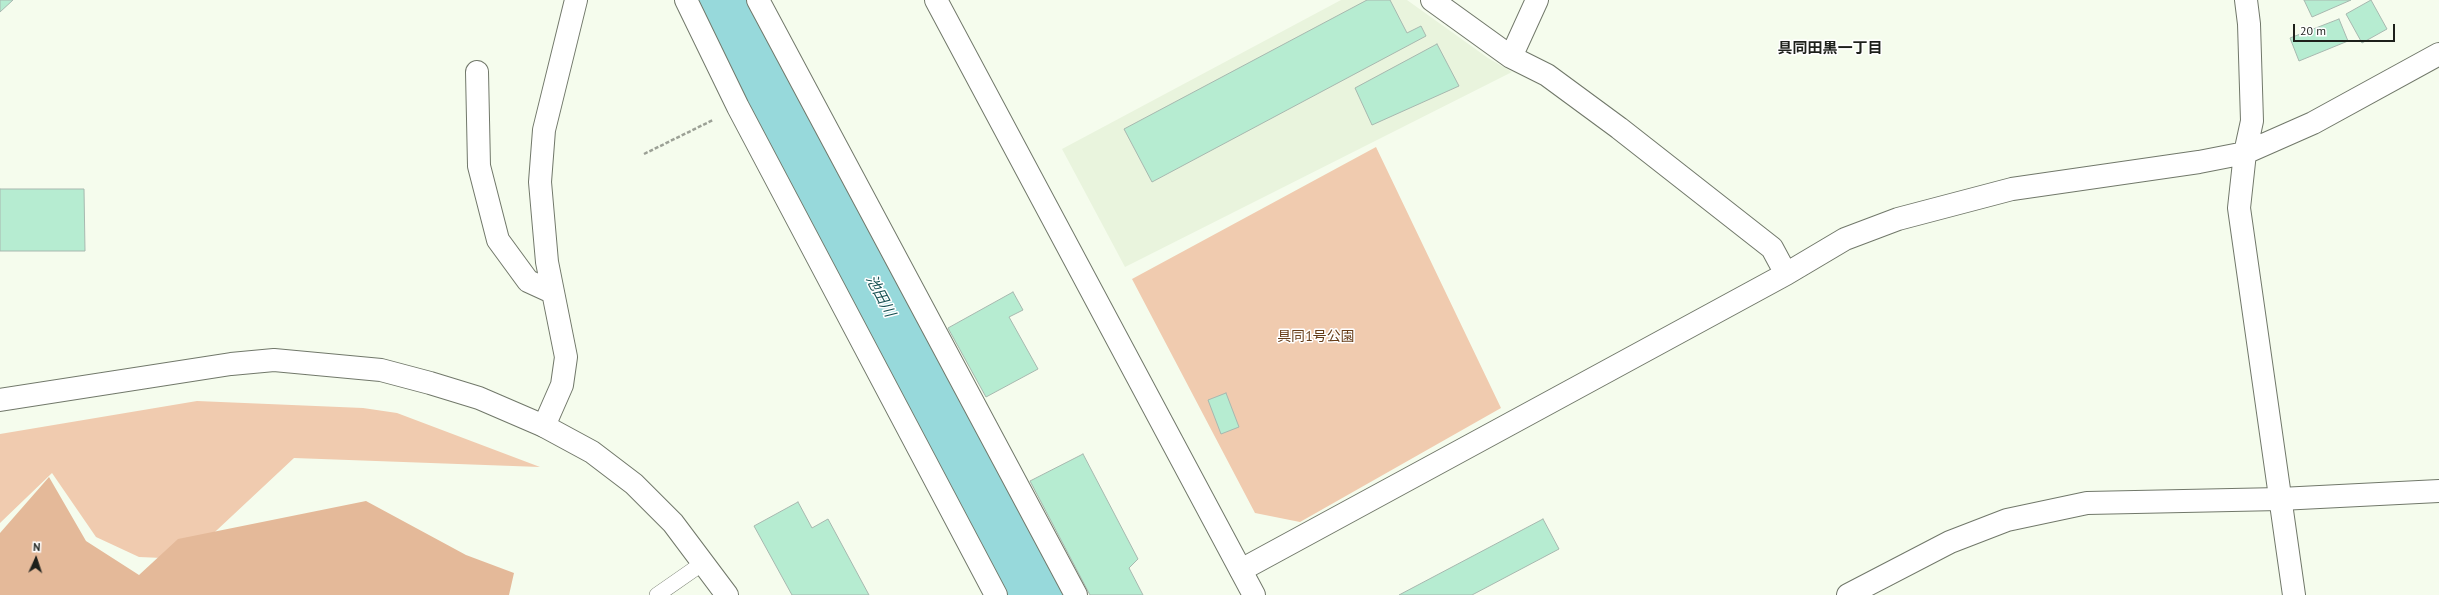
<!DOCTYPE html>
<meta charset="utf-8">
<style>
body{margin:0}
#map{position:relative;width:2439px;height:595px;overflow:hidden;background:#f5fced;font-family:"PT Sans",sans-serif}
canvas{display:block}
.north{position:absolute;left:16px;top:539px;width:40px;height:40px;-webkit-text-stroke:3px #fff;paint-order:stroke;rotate:3deg;font-size:11px;font-weight:700;line-height:16px;text-align:center;color:#1d201b}
.north::after{content:'';display:block;margin:auto;width:14px;height:18px;background:#1d201b;clip-path:polygon(50% 0,100% 100%,50% 72%,0 100%)}
.scale{position:absolute;left:2293px;top:24px;width:102px;height:18px;box-sizing:border-box;border:2px solid #1d201b;border-top:0;padding-left:5px;font-size:12px;line-height:14px;white-space:nowrap;color:#1d201b;-webkit-text-stroke:3px #fff;paint-order:stroke}
</style>
<div id="map">
<canvas width="2439" height="595"></canvas>
<div class="north">N</div>
<div class="scale">20 m</div>
</div>
<script>
const ctx = document.querySelector('canvas').getContext('2d');
ctx.lineJoin = 'round';
function fill(path, color) { ctx.fillStyle = color; ctx.fill(path, 'evenodd'); }
const toPath = rows => new Path2D(rows.map(r => 'M' + r).join(''));
function trace(path, color, width, dash) { ctx.strokeStyle = color; ctx.lineWidth = width; ctx.lineCap = dash ? 'butt' : 'round'; ctx.setLineDash(dash || []); ctx.stroke(path); }
function write(font, color, halo, rows, align = 'center') {
  ctx.font = font + ' "PT Sans","Noto Sans JP",sans-serif'; ctx.lineWidth = 3; ctx.setLineDash([]); ctx.textBaseline = 'middle'; ctx.strokeStyle = halo; ctx.fillStyle = color; for (const [text, x, y, turn = 0] of rows) {
    ctx.save(); ctx.translate(x, y); ctx.rotate((+turn || 0) * Math.PI / 180); ctx.textAlign = isNaN(turn) ? turn : align; if (halo) ctx.strokeText(text, 0, 0); ctx.fillText(text, 0, 0); ctx.restore();
  }
}
fill(toPath([
 [1341,0,1407,0,1488,58,1512,72,1125,267,1062,149]
]), '#e9f4dd');
fill(toPath([
 [1376,147,1501,408,1300,522,1255,513,1132,279],
 [197,401,363,408,397,413,540,467,294,458,186,559,139,557,96,537,52,473,0,523,0,434]
]), '#f0cbaf');
fill(toPath([
 [49,477,86,541,139,575,178,539,366,501,466,555,514,573,509,595,0,595,0,533]
]), '#e4b999');
trace(toPath([
 [716,0,769,97,789,124,1039,595]
]), '#97d9db', 61);
const building = toPath([
 [0,0,13,0,0,12,0,0],
 [1367,0,1390,0,1407,33,1421,26,1426,36,1152,182,1124,129,1367,0],
 [2304,0,2351,0,2312,17,2304,0],
 [2371,0,2387,29,2362,43,2346,14,2371,0],
 [2339,19,2348,41,2299,61,2290,38,2339,19],
 [1437,44,1459,86,1372,125,1355,88,1437,44],
 [0,189,84,189,85,251,0,251,0,189],
 [1013,292,1023,310,1009,317,1038,369,986,397,948,328,1013,292],
 [1226,393,1239,427,1221,434,1208,400,1226,393],
 [1083,454,1138,559,1129,568,1143,595,1090,595,1030,481,1083,454],
 [798,502,812,528,828,519,869,595,792,595,754,526,798,502],
 [1543,519,1559,549,1472,595,1399,595,1543,519]
]);
fill(building, '#b6ecd1');
trace(building, '#a7b8af', 1);
const service = toPath([
 [657,595,703,563]
]);
const minor = toPath([
 [686,0,738,107,996,595],
 [758,0,1076,595],
 [1432,0,1511,57,1547,75,1619,128,1772,248,1786,274],
 [2246,0,2249,24,2252,121,2245,153,2239,208,2294,595],
 [1511,57,1537,0],
 [477,72,479,166,498,240,528,281,552,292],
 [544,426,562,385,566,357,547,262,540,182,544,130,576,0],
 [1241,570,1786,274,1845,239,1898,219,2012,189,2199,162,2245,153,2313,123,2439,54]
]);
const tertiary = toPath([
 [936,0,1254,595],
 [0,400,231,364,274,360,381,370,430,383,479,398,544,426,592,452,634,484,673,523,727,595],
 [1848,595,1950,542,2007,520,2087,503,2280,499,2439,491]
]);
trace(service, '#71786a', 16);
trace(minor, '#71786a', 24);
trace(tertiary, '#71786a', 24);
trace(toPath([
 [644,154,713,120]
]), '#9ca196', 2.5, [4, 2]);
trace(service, '#fff', 15);
trace(minor, '#fff', 22);
trace(tertiary, '#fff', 22);
write('14px', '#653b16', '#fff', [
 ["具同1号公園",1316,337]
]);
write('bold 15px', '#1d201b', '#fff', [
 ["具同田黒一丁目",1830,49]
]);
write('italic 15px', '#195254', '#fff', [
 ["池田川",880,296,62]
]);
</script>
